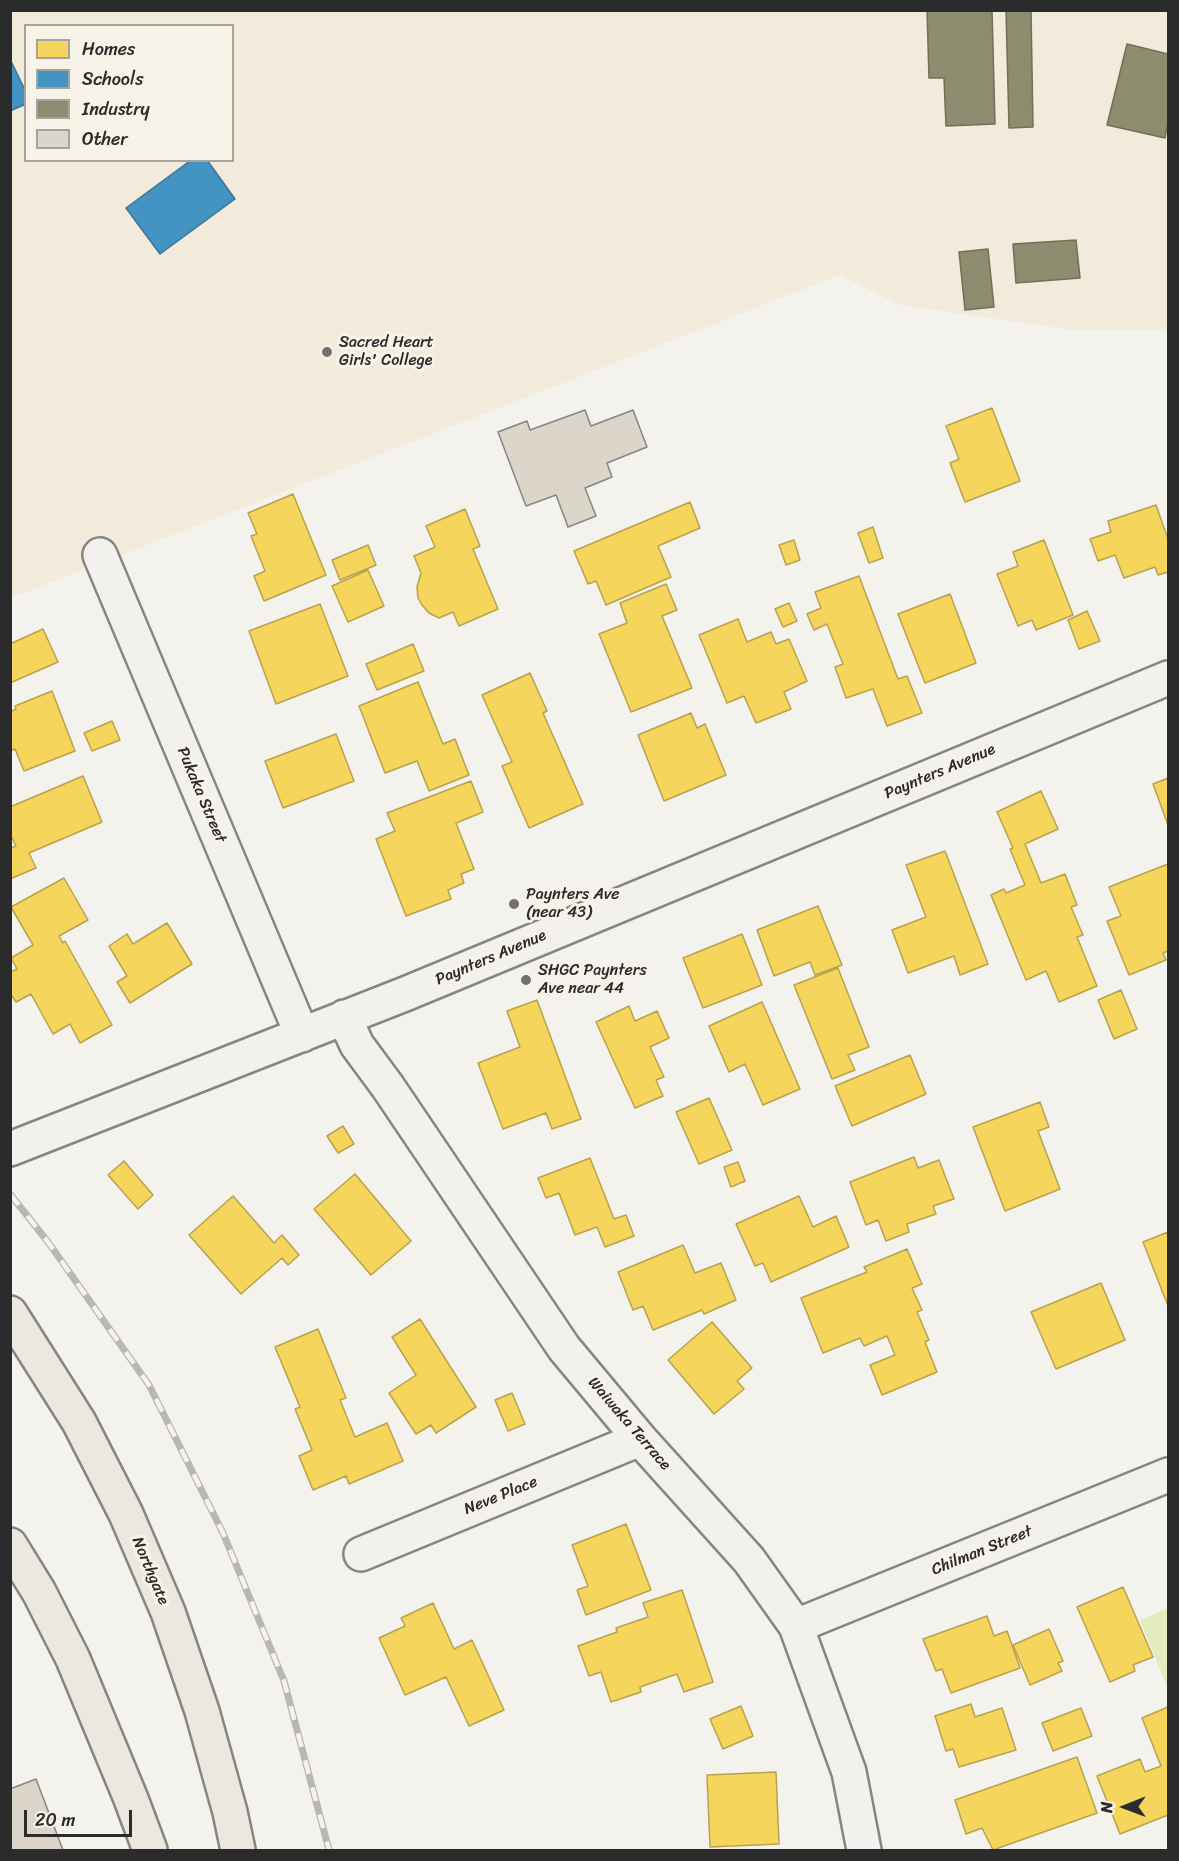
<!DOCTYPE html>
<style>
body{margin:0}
#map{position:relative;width:1179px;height:1861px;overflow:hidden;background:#f4f2ec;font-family:Sriracha,sans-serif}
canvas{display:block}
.frame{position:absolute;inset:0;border:12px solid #2b2b2b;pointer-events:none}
.legend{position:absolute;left:24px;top:24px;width:210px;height:138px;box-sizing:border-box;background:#f7f3e8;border:2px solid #a5a39c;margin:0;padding:8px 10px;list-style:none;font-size:18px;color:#2b2b2b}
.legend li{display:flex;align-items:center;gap:12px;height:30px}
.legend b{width:30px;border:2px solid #a5a39c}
.north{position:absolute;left:1095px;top:1777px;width:60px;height:60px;-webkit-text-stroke:4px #f7f3e8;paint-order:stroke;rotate:269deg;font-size:16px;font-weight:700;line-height:24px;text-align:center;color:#2b2b2b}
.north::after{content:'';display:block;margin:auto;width:21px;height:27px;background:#2b2b2b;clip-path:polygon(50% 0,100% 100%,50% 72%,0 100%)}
.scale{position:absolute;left:24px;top:1810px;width:108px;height:27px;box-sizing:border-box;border:3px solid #2b2b2b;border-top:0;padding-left:8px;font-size:18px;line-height:21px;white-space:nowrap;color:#2b2b2b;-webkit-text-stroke:4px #f7f3e8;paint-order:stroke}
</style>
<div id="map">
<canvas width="1179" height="1861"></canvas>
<div class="frame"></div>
<ul class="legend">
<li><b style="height:16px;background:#f6d55c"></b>Homes</li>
<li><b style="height:16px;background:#4393c3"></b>Schools</li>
<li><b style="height:16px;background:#8c8c6e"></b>Industry</li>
<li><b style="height:16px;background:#dcd6ca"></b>Other</li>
</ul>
<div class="north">N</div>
<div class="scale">20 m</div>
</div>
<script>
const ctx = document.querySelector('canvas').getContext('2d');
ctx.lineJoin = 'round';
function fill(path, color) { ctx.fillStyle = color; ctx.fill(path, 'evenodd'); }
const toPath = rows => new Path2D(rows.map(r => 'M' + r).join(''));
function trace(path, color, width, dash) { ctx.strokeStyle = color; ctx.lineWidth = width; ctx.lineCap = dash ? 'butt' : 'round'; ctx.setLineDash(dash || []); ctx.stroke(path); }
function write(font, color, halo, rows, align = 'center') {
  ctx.font = font + ' Sriracha,sans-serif'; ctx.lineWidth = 6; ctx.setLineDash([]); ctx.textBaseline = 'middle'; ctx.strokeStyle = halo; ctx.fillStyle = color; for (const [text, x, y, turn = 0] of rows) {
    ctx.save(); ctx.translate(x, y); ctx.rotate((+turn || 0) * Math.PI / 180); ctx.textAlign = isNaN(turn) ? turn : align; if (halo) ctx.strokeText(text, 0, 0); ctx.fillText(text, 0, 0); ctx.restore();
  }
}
fill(toPath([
 [11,11,1168,11,1168,329,1065,329,900,305,840,275,11,598],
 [26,26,232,26,232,160,26,160]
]), '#f2ebdc');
fill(toPath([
 [1168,1608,1168,1689,1140,1620]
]), '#e2ecbf');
const homes = toPath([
 [992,408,1020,481,965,502,950,463,959,459,946,426,992,408],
 [293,494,326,575,264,601,254,576,265,571,251,536,257,534,248,513,293,494],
 [690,502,700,528,658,546,671,577,606,605,596,581,588,584,574,551,690,502],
 [1156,505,1168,539,1168,572,1158,575,1155,567,1124,578,1115,555,1098,561,1090,539,1111,532,1108,521,1156,505],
 [465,509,480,546,473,549,498,609,459,626,453,612,439,618,429,613,422,605,418,598,417,587,421,573,414,556,435,547,426,526,465,509],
 [873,527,883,558,869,563,858,533,873,527],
 [794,540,800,560,786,565,779,545,794,540],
 [1044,540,1073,615,1036,630,1032,620,1018,626,997,574,1018,566,1013,552,1044,540],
 [368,545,376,565,340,580,332,560,368,545],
 [368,570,384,606,348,622,332,586,368,570],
 [859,576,898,679,907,676,922,713,887,726,873,689,846,698,835,667,843,664,827,624,814,630,807,614,821,608,815,592,859,576],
 [666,584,677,610,662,616,692,688,631,712,599,634,627,623,620,603,666,584],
 [950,594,976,663,925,683,898,614,950,594],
 [789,603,797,621,783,627,775,609,789,603],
 [320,604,348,676,276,704,249,631,320,604],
 [1087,611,1100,641,1079,649,1068,620,1087,611],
 [738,619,747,642,771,632,776,644,789,639,807,681,784,692,791,709,756,723,744,696,727,703,699,635,738,619],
 [43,629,58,662,10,683,10,644,43,629],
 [413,644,424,671,377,690,366,664,413,644],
 [530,673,547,711,543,713,583,804,529,828,502,766,512,762,482,695,530,673],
 [418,682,443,744,455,739,469,775,429,791,417,761,385,773,359,706,418,682],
 [52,691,75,751,24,771,15,749,10,751,10,712,16,709,15,706,52,691],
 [691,713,697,728,705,724,726,775,664,801,638,735,691,713],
 [112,721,120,740,92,751,84,733,112,721],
 [336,734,354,781,283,808,265,761,336,734],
 [83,776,102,822,29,853,36,868,10,879,10,848,16,846,10,834,10,807,83,776],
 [1168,778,1168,825,1153,784,1168,778],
 [471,781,483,812,456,823,474,869,461,874,464,883,448,890,451,899,406,916,376,839,395,831,387,813,471,781],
 [1041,791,1058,829,1025,844,1041,883,1065,874,1077,905,1071,907,1083,935,1077,937,1097,986,1059,1002,1046,971,1026,980,991,895,1004,889,1006,893,1025,885,1010,849,1013,848,997,812,1041,791],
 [945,851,988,964,960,975,954,956,908,973,892,930,926,917,906,865,945,851],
 [1168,864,1168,951,1163,953,1166,960,1129,975,1107,921,1121,916,1109,887,1168,864],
 [64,878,88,920,59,936,63,943,65,941,112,1025,80,1043,70,1024,53,1034,31,994,16,1002,10,993,10,972,17,969,11,958,33,945,11,907,64,878],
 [818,906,842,965,815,975,810,962,774,976,757,930,818,906],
 [167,923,192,964,130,1003,117,982,127,976,109,946,127,934,133,944,167,923],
 [742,934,762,985,703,1008,683,958,742,934],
 [838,968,869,1047,848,1055,855,1070,832,1079,794,985,838,968],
 [1121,990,1137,1029,1114,1039,1098,1000,1121,990],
 [537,1000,581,1119,552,1129,546,1113,503,1129,478,1063,520,1047,507,1011,537,1000],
 [762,1002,800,1089,763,1105,745,1064,729,1072,709,1026,762,1002],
 [629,1006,635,1021,657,1011,669,1038,650,1047,664,1077,656,1080,663,1096,635,1108,596,1022,629,1006],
 [910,1055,926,1094,852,1126,835,1086,910,1055],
 [709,1098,732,1150,699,1164,676,1112,709,1098],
 [1040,1102,1049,1127,1038,1131,1060,1189,1005,1211,973,1127,1040,1102],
 [343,1126,354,1144,338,1153,327,1136,343,1126],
 [914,1157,918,1168,939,1160,954,1199,933,1206,936,1214,907,1224,909,1232,886,1241,878,1220,866,1225,850,1182,914,1157],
 [590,1158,614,1219,626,1215,634,1236,605,1247,597,1227,575,1235,559,1193,546,1198,538,1178,590,1158],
 [124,1161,153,1195,138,1209,108,1175,124,1161],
 [738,1162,745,1181,731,1187,724,1167,738,1162],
 [355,1174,411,1241,371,1275,314,1209,355,1174],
 [233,1196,274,1243,282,1235,299,1255,288,1265,282,1258,241,1294,189,1235,233,1196],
 [799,1196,813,1227,836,1216,849,1247,771,1282,763,1263,755,1266,736,1224,799,1196],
 [1168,1232,1168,1306,1143,1242,1168,1232],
 [683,1245,695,1273,721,1263,736,1300,704,1314,702,1310,653,1330,643,1306,633,1310,618,1272,683,1245],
 [907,1249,922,1284,912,1288,922,1310,917,1312,929,1340,925,1342,937,1372,882,1395,870,1365,895,1355,887,1336,864,1346,860,1338,823,1353,801,1298,867,1272,864,1267,907,1249],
 [1101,1283,1125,1340,1056,1369,1031,1312,1101,1283],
 [420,1319,476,1407,436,1433,431,1425,416,1434,389,1393,416,1375,392,1337,420,1319],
 [712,1322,752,1368,737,1381,744,1389,714,1414,668,1360,712,1322],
 [318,1329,346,1398,340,1400,355,1437,387,1423,403,1461,349,1484,346,1476,313,1490,299,1456,312,1450,295,1409,300,1407,275,1347,318,1329],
 [512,1393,525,1424,508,1431,495,1400,512,1393],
 [626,1524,651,1590,586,1615,577,1590,588,1586,572,1545,626,1524],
 [1123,1587,1153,1657,1133,1665,1135,1671,1110,1682,1077,1607,1123,1587],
 [682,1590,713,1682,684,1692,677,1674,640,1687,641,1692,611,1702,601,1672,589,1676,578,1646,617,1632,616,1628,648,1617,643,1603,682,1590],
 [433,1603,454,1649,472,1640,504,1710,469,1726,446,1677,405,1695,379,1638,405,1626,401,1618,433,1603],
 [987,1616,994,1636,1007,1631,1020,1668,951,1693,942,1669,936,1671,923,1639,987,1616],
 [1049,1629,1063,1661,1058,1663,1062,1671,1030,1685,1013,1645,1049,1629],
 [971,1704,975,1717,1002,1708,1016,1750,959,1767,953,1749,946,1751,935,1716,971,1704],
 [741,1706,753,1736,723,1749,710,1719,741,1706],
 [1168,1707,1168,1815,1120,1834,1097,1776,1140,1759,1145,1772,1161,1766,1142,1718,1168,1707],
 [1081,1708,1092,1736,1053,1751,1042,1723,1081,1708],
 [1077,1757,1097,1813,993,1850,982,1828,966,1834,955,1800,1077,1757],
 [776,1772,779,1844,710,1847,707,1775,776,1772]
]);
fill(homes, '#f6d55c');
trace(homes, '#b9a24d', 1.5);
const schools = toPath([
 [10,59,26,92,26,104,10,111,10,59],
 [191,160,207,160,235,199,160,254,126,208,191,160]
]);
fill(schools, '#4393c3');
trace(schools, '#3c7495', 1.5);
const industry = toPath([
 [927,10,992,10,995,124,946,126,944,78,929,78,927,10],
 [1006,10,1031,10,1033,127,1009,128,1006,10],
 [1127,44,1168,54,1168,123,1165,138,1107,125,1127,44],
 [1076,240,1080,278,1016,283,1013,244,1076,240],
 [988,249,994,307,965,310,959,252,988,249]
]);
fill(industry, '#8c8c6e');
trace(industry, '#6f6f5a', 1.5);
const building = toPath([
 [585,410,591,426,633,410,647,447,607,463,612,477,585,488,596,516,568,527,556,495,526,506,498,432,527,421,530,430,585,410],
 [36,1779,63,1850,10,1850,10,1789,36,1779]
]);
fill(building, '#dcd6ca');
trace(building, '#858582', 1.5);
const minor = toPath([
 [100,555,302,1035],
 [344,1017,357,1045,388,1087,564,1348,640,1439,749,1560,796,1626,849,1772,864,1850],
 [10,1149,405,994,1168,678],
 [361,1554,640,1439],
 [796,1626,1168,1475]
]);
const highway = toPath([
 [10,1313,79,1422,126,1514,168,1612,202,1711,230,1812,238,1850],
 [10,1545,39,1592,73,1659,131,1799,150,1850]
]);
trace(minor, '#858582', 38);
trace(highway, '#858582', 38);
trace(minor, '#f2f1ed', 33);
trace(highway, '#ece8df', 33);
const rail = toPath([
 [10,1194,48,1242,149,1385,223,1533,284,1681,329,1850]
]);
trace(rail, '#b8b7b5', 7);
trace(rail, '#f7f3e8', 4.5, [14]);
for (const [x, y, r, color] of [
 [327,352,6,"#71716f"],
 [514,904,6,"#71716f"],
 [526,980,6,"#71716f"]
]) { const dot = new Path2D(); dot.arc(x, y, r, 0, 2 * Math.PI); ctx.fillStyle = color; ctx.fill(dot); trace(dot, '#f7f3e8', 2); }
write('16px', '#2b2b2b', '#f7f3e8', [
 ["Sacred Heart",339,343],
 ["Girls' College",339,361],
 ["Paynters Ave",526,895],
 ["(near 43)",526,913],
 ["SHGC Paynters",538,971],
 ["Ave near 44",538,989]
], 'left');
write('16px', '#2b2b2b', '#f7f3e8', [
 ["Paynters Avenue",940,772,-23],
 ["Pukaka Street",201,795,67],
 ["Paynters Avenue",491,958,-23],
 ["Waiwaka Terrace",629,1424,49],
 ["Neve Place",501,1496,-22],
 ["Chilman Street",982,1551,-22],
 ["Northgate",150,1571,67]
]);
</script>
